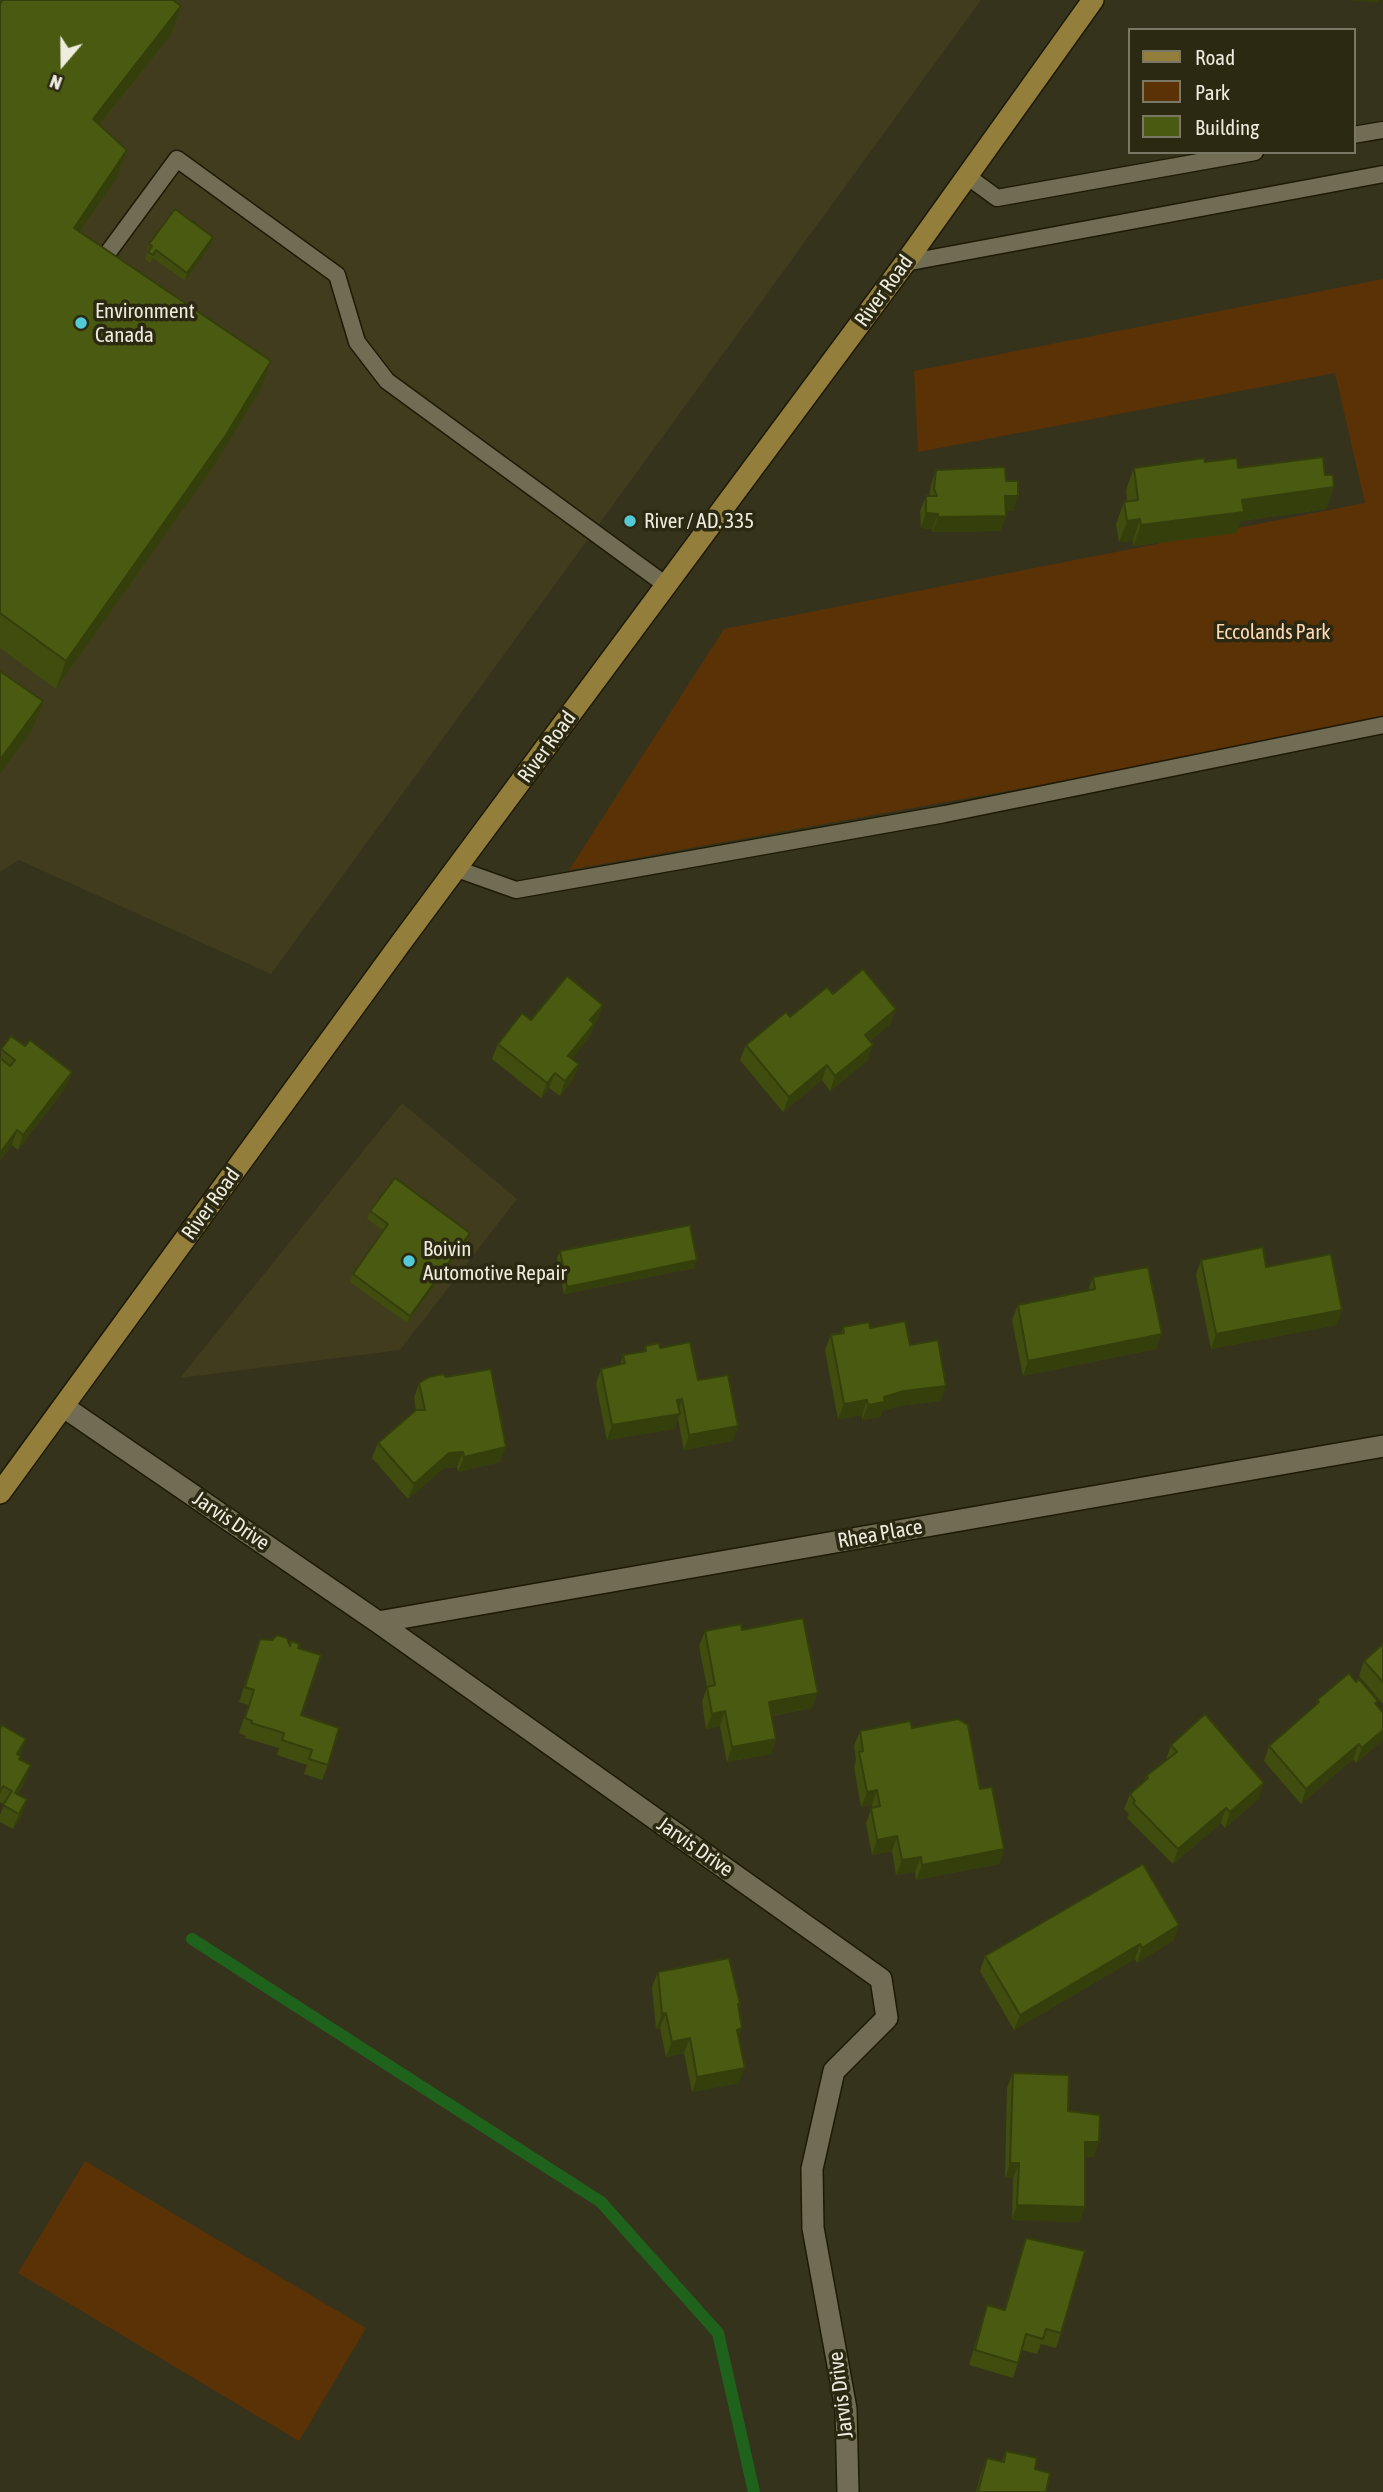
<!DOCTYPE html>
<style>
body{margin:0}
#map{position:relative;width:1383px;height:2492px;overflow:hidden;background:#36331c;font-family:"Asap Condensed",sans-serif}
canvas{display:block}
.legend{position:absolute;left:1128px;top:28px;width:228px;height:126px;box-sizing:border-box;background:#2c2912;border:2px solid #7a7764;margin:0;padding:9px 12px;list-style:none;font-size:21px;color:#eeecde}
.legend li{display:flex;align-items:center;gap:14px;height:35px}
.legend b{width:35px;border:2px solid #7a7764}
.north{position:absolute;left:28px;top:28px;width:70px;height:70px;-webkit-text-stroke:5px #2c2912;paint-order:stroke;rotate:200deg;font-size:19px;font-weight:700;line-height:28px;text-align:center;color:#eeecde}
.north::after{content:'';display:block;margin:auto;width:24px;height:32px;background:#eeecde;clip-path:polygon(50% 0,100% 100%,50% 72%,0 100%)}
</style>
<div id="map">
<canvas width="1383" height="2492"></canvas>
<ul class="legend">
<li><b style="height:9px;background:#937e3b"></b>Road</li>
<li><b style="height:19px;background:#5b3205"></b>Park</li>
<li><b style="height:19px;background:#4a5a11"></b>Building</li>
</ul>
<div class="north">N</div>
</div>
<script>
const ctx = document.querySelector('canvas').getContext('2d');
ctx.lineJoin = 'round';
function fill(path, color) { ctx.fillStyle = color; ctx.fill(path, 'evenodd'); }
const toPath = rows => new Path2D(rows.map(r => 'M' + r).join(''));
function trace(path, color, width, dash) { ctx.strokeStyle = color; ctx.lineWidth = width; ctx.lineCap = dash ? 'butt' : 'round'; ctx.setLineDash(dash || []); ctx.stroke(path); }
function write(font, color, halo, rows, align = 'center') {
  ctx.font = font + ' "Asap Condensed",sans-serif'; ctx.lineWidth = 7; ctx.setLineDash([]); ctx.textBaseline = 'middle'; ctx.strokeStyle = halo; ctx.fillStyle = color; for (const [text, x, y, turn = 0] of rows) {
    ctx.save(); ctx.translate(x, y); ctx.rotate((+turn || 0) * Math.PI / 180); ctx.textAlign = isNaN(turn) ? turn : align; if (halo) ctx.strokeText(text, 0, 0); ctx.fillText(text, 0, 0); ctx.restore();
  }
}
fill(toPath([
 [0,0,981,0,271,974,19,860,0,872],
 [402,1103,517,1199,400,1350,180,1378]
]), '#413c1e');
fill(toPath([
 [1383,279,1383,723,569,870,724,629,1365,503,1335,373,918,452,914,371],
 [85,2161,366,2328,299,2441,18,2273]
]), '#5b3205');
trace(toPath([
 [192,1939,601,2202,718,2333,754,2492]
]), '#1f621c', 12);
const lane = toPath([
 [1353,135,1383,130],
 [967,176,997,198,1255,152],
 [107,254,177,159,337,275,357,342,387,381,666,585],
 [905,263,1383,174],
 [457,869,516,890,945,814,1383,725]
]);
const street = toPath([
 [64,1407,378,1622,881,1979,887,2018,834,2071,812,2169,813,2228,846,2409,848,2492],
 [378,1622,1383,1446]
]);
const secondary = toPath([
 [0,1493,400,944,905,263,1093,0]
]);
trace(lane, '#1e1a05', 19);
trace(street, '#1e1a05', 24);
trace(secondary, '#1e1a05', 24);
trace(lane, '#706d54', 16);
trace(street, '#706d54', 21);
trace(secondary, '#937e3b', 21);
fill(toPath([
 [0,4,181,6,171,35,100,125,127,150,117,178,80,232,271,361,261,389,216,463,56,689,0,648],
 [149,244,211,245,185,281,153,258,150,263,145,259],
 [1205,462,1238,468,1325,475,1334,487,1326,509,1241,521,1236,533,1133,546,1133,541,1119,542,1116,524,1124,502,1127,501,1126,490,1134,468],
 [936,470,1006,481,1013,511,1006,511,1006,516,1000,531,932,532,932,529,921,528,920,511,926,496,929,496,931,485],
 [833,994,896,1009,890,1024,870,1041,868,1060,830,1091,822,1080,783,1112,740,1060,746,1045],
 [603,1005,588,1039,572,1059,579,1064,573,1079,560,1096,549,1088,541,1098,492,1059,498,1044,531,1020],
 [1,1049,66,1087,18,1150,12,1145,0,1161],
 [370,1211,467,1240,407,1323,350,1282,353,1274,384,1231,367,1219],
 [560,1251,694,1268,564,1294,557,1258],
 [1201,1260,1266,1267,1342,1310,1336,1325,1211,1349,1196,1275],
 [1093,1277,1156,1349,1023,1376,1012,1320,1018,1305,1088,1291],
 [843,1327,870,1328,910,1345,941,1401,899,1406,882,1411,880,1417,862,1420,862,1415,838,1419,825,1350,831,1335,841,1333],
 [645,1346,660,1348,698,1380,738,1426,732,1441,684,1450,678,1419,674,1429,607,1440,596,1384,601,1369,620,1365,623,1355,644,1351],
 [419,1383,500,1462,458,1472,457,1467,444,1468,408,1499,372,1458,378,1443,416,1410,414,1398],
 [742,1630,812,1708,772,1716,776,1739,771,1754,727,1762,720,1726,706,1729,702,1702,707,1687,699,1646,705,1631],
 [260,1639,272,1640,298,1648,301,1715,328,1765,322,1780,304,1774,307,1765,277,1755,279,1748,245,1738,246,1736,239,1733,248,1705,239,1702],
 [1383,1644,1383,1704,1359,1676,1364,1661],
 [1356,1682,1378,1701,1376,1705,1383,1713,1383,1740,1356,1763,1353,1759,1301,1804,1264,1761,1269,1746,1316,1705,1317,1700],
 [912,1728,980,1789,1004,1849,999,1864,916,1880,915,1872,896,1875,892,1851,872,1855,866,1823,872,1807,872,1805,861,1807,854,1767,856,1760,854,1746,860,1731],
 [0,1729,20,1755,20,1759,26,1780,18,1794,22,1815,13,1829,0,1822,0,1815,4,1805,0,1802],
 [1171,1745,1259,1798,1225,1828,1221,1823,1173,1864,1127,1818,1129,1814,1124,1809,1130,1794,1144,1782,1146,1776,1166,1760],
 [1174,1940,1137,1963,1135,1959,1014,2030,980,1971,985,1956],
 [658,1972,740,2004,739,2009,739,2083,692,2092,684,2053,666,2057,660,2028,656,2029,652,1987],
 [1013,2073,1068,2111,1094,2157,1085,2157,1085,2207,1079,2222,1012,2220,1013,2178,1005,2178,1007,2088],
 [1026,2238,1061,2333,1056,2348,1041,2344,1037,2354,1022,2350,1013,2378,969,2365,987,2305,1004,2310],
 [1006,2451,1035,2469,1046,2492,976,2492,981,2473,987,2458,1002,2461]
]), '#404d0f');
fill(toPath([
 [1348,0,1379,0,1378,3],
 [181,6,171,35,82,147,93,119],
 [127,150,117,178,63,256,74,228],
 [213,237,211,245,185,281,187,273],
 [271,361,261,389,216,463,56,689,66,661],
 [1334,487,1326,509,1241,521,1236,533,1133,546,1141,525,1242,500],
 [1005,496,1018,496,1013,511,1000,511],
 [926,513,938,514,932,529,921,528],
 [1006,516,1000,531,932,532,938,517],
 [1140,519,1133,541,1119,542,1127,521],
 [43,701,32,730,0,774,0,760],
 [603,1005,598,1020,584,1035,590,1020],
 [896,1009,890,1024,859,1050,865,1035],
 [594,1024,588,1039,563,1071,568,1056],
 [873,1045,868,1060,830,1091,835,1076],
 [579,1064,573,1079,560,1096,565,1081],
 [827,1065,822,1080,783,1112,789,1097],
 [72,1072,66,1087,18,1150,23,1135],
 [555,1073,549,1088,541,1098,547,1083],
 [17,1130,12,1145,0,1161,0,1153],
 [470,1233,467,1240,407,1323,410,1316],
 [697,1260,694,1268,564,1294,567,1287],
 [1342,1310,1336,1325,1211,1349,1216,1334],
 [1162,1334,1156,1349,1023,1376,1028,1361],
 [946,1386,941,1401,899,1406,882,1411,880,1417,862,1420,868,1405,884,1397,904,1391],
 [682,1399,677,1414,677,1400],
 [867,1400,862,1415,838,1419,844,1404],
 [680,1414,674,1429,607,1440,612,1425],
 [738,1426,732,1441,684,1450,689,1435],
 [506,1447,500,1462,458,1472,464,1457],
 [463,1452,457,1467,444,1468,408,1499,414,1484,449,1453],
 [818,1693,812,1708,764,1717,769,1702],
 [725,1711,720,1726,706,1729,712,1714],
 [1383,1730,1383,1740,1356,1763,1362,1748],
 [26,1739,21,1754,12,1769,17,1754],
 [776,1739,771,1754,727,1762,732,1747],
 [1359,1744,1353,1759,1301,1804,1306,1789],
 [31,1765,26,1780,10,1808,15,1793],
 [1264,1783,1259,1798,1225,1828,1230,1812],
 [877,1790,872,1805,861,1807,867,1792],
 [27,1799,22,1815,13,1829,19,1814],
 [1226,1808,1221,1823,1173,1864,1178,1849],
 [897,1836,892,1851,872,1855,877,1840],
 [1004,1849,999,1864,916,1880,922,1865],
 [921,1857,915,1872,896,1875,902,1860],
 [1179,1925,1174,1940,1137,1963,1142,1948],
 [1140,1944,1135,1959,1014,2030,1020,2015],
 [666,2013,660,2028,656,2029,662,2014],
 [742,2028,737,2043,737,2030],
 [690,2038,684,2053,666,2057,672,2042],
 [745,2068,739,2083,692,2092,697,2077],
 [1085,2142,1099,2142,1094,2157,1080,2157],
 [1010,2163,1019,2163,1013,2178,1005,2178],
 [1017,2205,1085,2207,1079,2222,1012,2220]
]), '#343f0c');
const building = toPath([
 [2,0,173,0,181,6,93,119,127,150,74,228,271,361,226,435,66,661,0,613,0,4,2,0],
 [175,209,213,237,187,273,156,250,153,255,148,252,152,246,149,244,175,209],
 [1323,457,1325,475,1333,475,1334,487,1242,500,1244,512,1141,525,1140,519,1127,521,1124,502,1138,500,1134,468,1204,458,1205,462,1237,458,1238,468,1323,457],
 [1005,467,1006,481,1018,481,1018,496,1005,496,1006,516,938,517,938,514,926,513,926,496,937,496,934,489,936,470,1005,467],
 [0,671,43,701,0,760,0,671],
 [863,969,896,1009,865,1035,873,1045,835,1076,827,1065,789,1097,746,1045,786,1012,790,1017,827,987,833,994,863,969],
 [567,976,603,1005,590,1020,594,1024,568,1056,579,1064,565,1081,555,1073,547,1083,498,1044,522,1013,531,1020,567,976],
 [11,1036,25,1046,30,1040,72,1072,23,1135,17,1130,0,1153,0,1058,10,1066,15,1060,1,1049,11,1036],
 [395,1178,470,1233,410,1316,353,1274,388,1224,370,1211,395,1178],
 [690,1225,697,1260,567,1287,560,1251,690,1225],
 [1263,1247,1266,1267,1331,1254,1342,1310,1216,1334,1201,1260,1263,1247],
 [1148,1267,1162,1334,1028,1361,1018,1305,1095,1289,1093,1277,1148,1267],
 [905,1321,910,1345,938,1340,946,1386,904,1391,884,1397,885,1402,868,1405,867,1400,844,1404,831,1335,844,1333,843,1327,869,1322,870,1328,905,1321],
 [690,1342,698,1380,728,1375,738,1426,689,1435,682,1399,677,1400,680,1414,612,1425,601,1369,625,1363,623,1355,646,1351,645,1346,659,1343,660,1348,690,1342],
 [491,1369,506,1447,464,1457,463,1452,449,1453,414,1484,378,1443,416,1410,425,1410,419,1383,429,1377,443,1374,446,1377,491,1369],
 [803,1618,818,1693,769,1702,776,1739,732,1747,725,1711,712,1714,707,1687,715,1685,705,1631,741,1624,742,1630,803,1618],
 [277,1635,287,1638,290,1646,291,1641,300,1644,298,1648,321,1655,301,1715,339,1728,328,1765,309,1759,312,1750,282,1740,284,1733,251,1723,252,1721,245,1718,254,1690,245,1687,260,1639,272,1640,277,1635],
 [1383,1644,1383,1682,1364,1661,1383,1644],
 [1349,1673,1356,1682,1359,1679,1378,1701,1375,1703,1383,1713,1383,1730,1362,1748,1359,1744,1306,1789,1269,1746,1319,1702,1317,1700,1349,1673],
 [1205,1714,1264,1783,1230,1812,1226,1808,1178,1849,1133,1803,1135,1801,1130,1794,1148,1778,1146,1776,1177,1752,1171,1745,1205,1714],
 [958,1719,968,1725,980,1789,992,1787,1004,1849,922,1865,921,1857,902,1860,897,1836,877,1840,871,1808,880,1806,877,1790,867,1792,859,1752,863,1751,860,1731,910,1721,912,1728,958,1719],
 [2,1725,26,1739,17,1754,21,1756,19,1759,31,1765,15,1793,27,1799,19,1814,3,1805,12,1791,3,1786,0,1792,0,1729,2,1725],
 [1143,1864,1179,1925,1142,1948,1140,1944,1020,2015,985,1956,1143,1864],
 [729,1958,740,2004,738,2004,742,2028,737,2030,745,2068,697,2077,690,2038,672,2042,666,2013,662,2014,658,1972,729,1958],
 [1013,2073,1069,2075,1068,2111,1100,2115,1099,2142,1085,2142,1085,2207,1017,2205,1019,2163,1010,2163,1013,2073],
 [1026,2238,1085,2251,1061,2333,1046,2329,1043,2339,1026,2334,1018,2363,975,2350,987,2305,1005,2310,1026,2238],
 [1006,2451,1037,2458,1035,2469,1050,2473,1046,2492,978,2492,987,2458,1004,2462,1006,2451]
]);
fill(building, '#4a5a11');
trace(building, '#343f0c', 2);
for (const [x, y, r, color] of [
 [81,323,7,"#52cbd7"],
 [630,521,7,"#52cbd7"],
 [409,1261,7,"#52cbd7"]
]) { const dot = new Path2D(); dot.arc(x, y, r, 0, 2 * Math.PI); ctx.fillStyle = color; ctx.fill(dot); trace(dot, '#2c2912', 2.5); }
write('21px', '#eeecde', '#2c2912', [
 ["River Road",884,291,-54],
 ["River Road",547,747,-54],
 ["River Road",211,1204,-54],
 ["Jarvis Drive",231,1521,34],
 ["Rhea Place",880,1534,-10],
 ["Jarvis Drive",695,1847,35],
 ["Jarvis Drive",841,2395,-97]
]);
write('21px', '#eeecde', '#2c2912', [
 ["Environment",95,311],
 ["Canada",95,335],
 ["River / AD. 335",644,521],
 ["Boivin",423,1249],
 ["Automotive Repair",423,1273]
], 'left');
write('21px', '#fed7b7', '#2c2912', [
 ["Eccolands Park",1273,632]
]);
</script>
